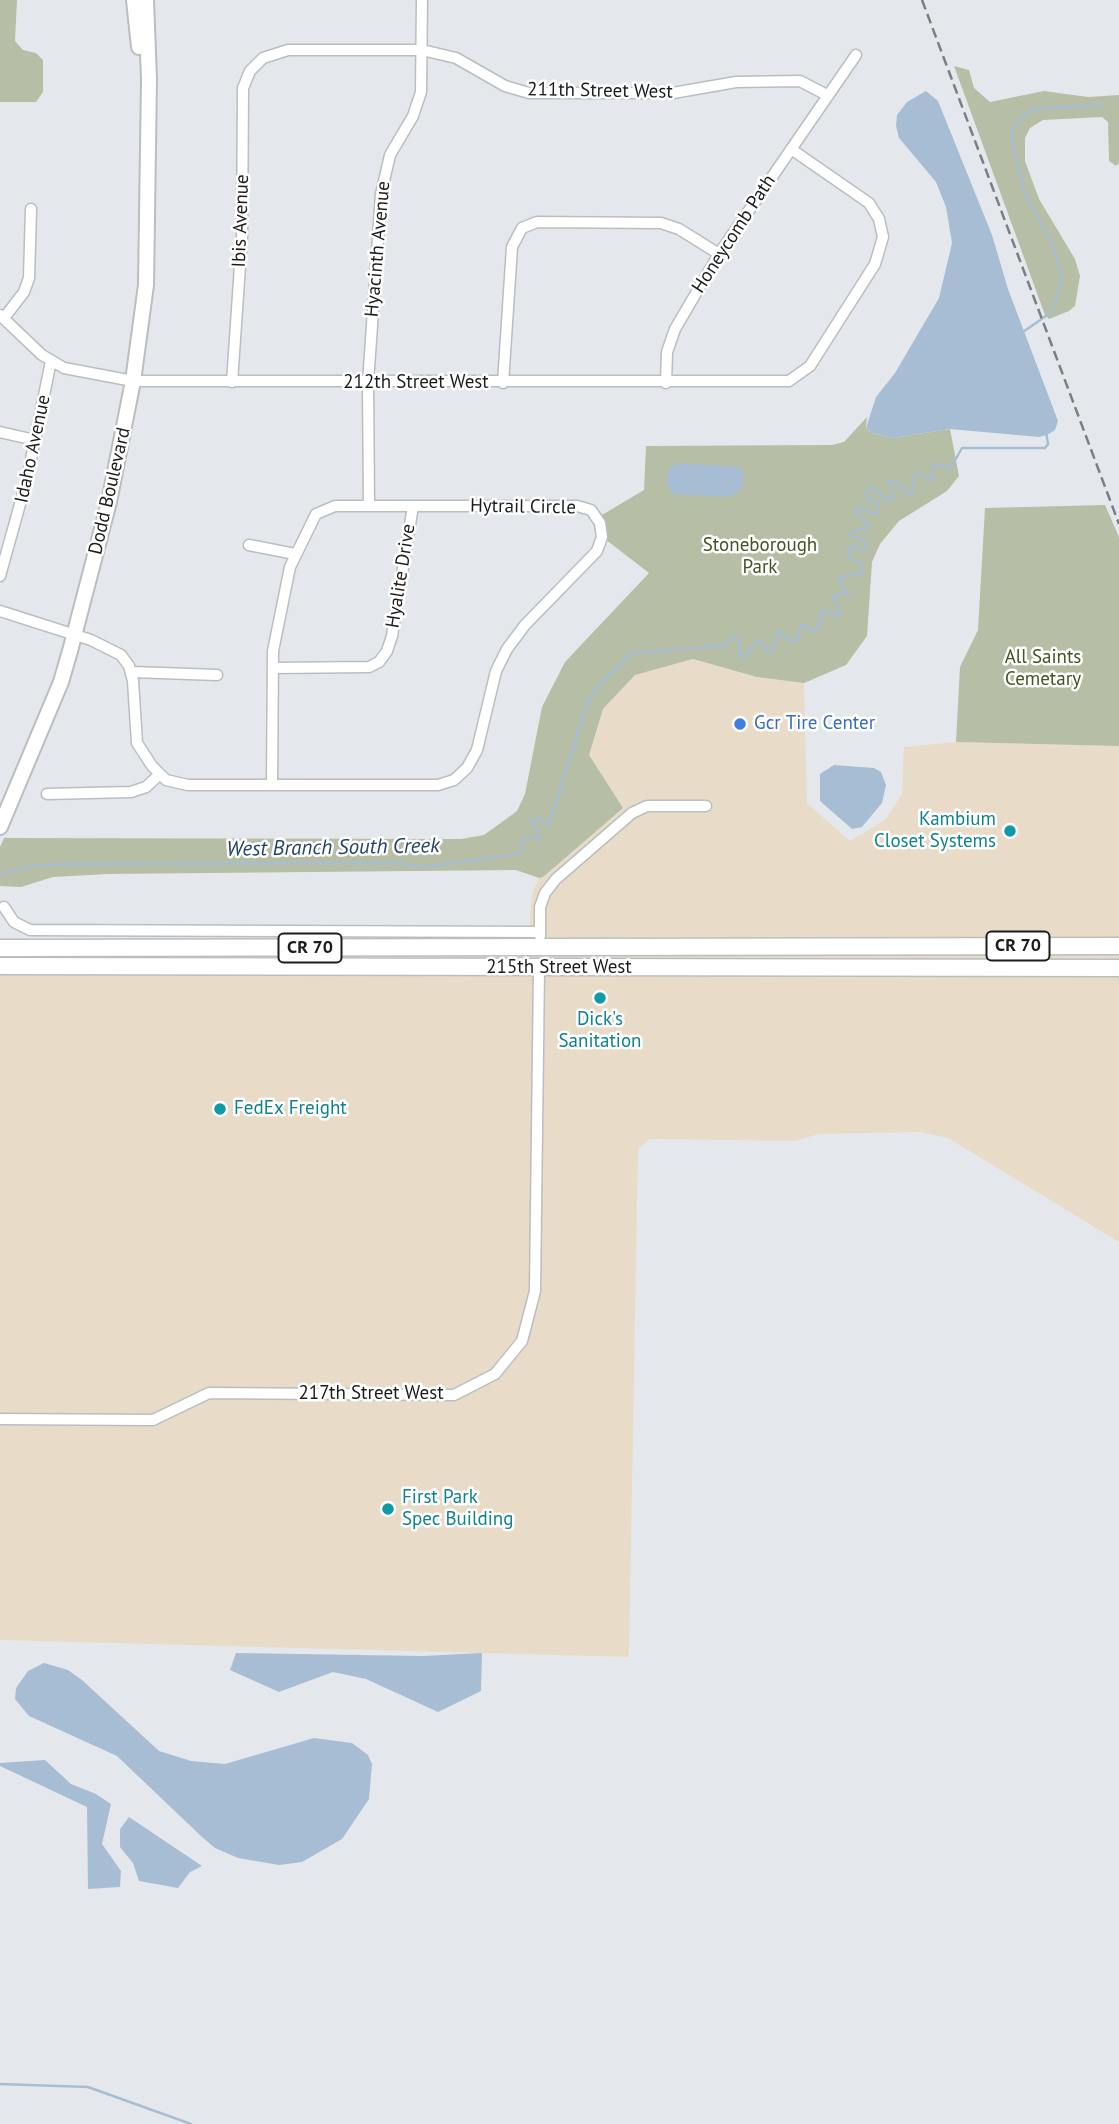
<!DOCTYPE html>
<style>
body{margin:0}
canvas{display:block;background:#e4e8ec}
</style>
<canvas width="1119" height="2124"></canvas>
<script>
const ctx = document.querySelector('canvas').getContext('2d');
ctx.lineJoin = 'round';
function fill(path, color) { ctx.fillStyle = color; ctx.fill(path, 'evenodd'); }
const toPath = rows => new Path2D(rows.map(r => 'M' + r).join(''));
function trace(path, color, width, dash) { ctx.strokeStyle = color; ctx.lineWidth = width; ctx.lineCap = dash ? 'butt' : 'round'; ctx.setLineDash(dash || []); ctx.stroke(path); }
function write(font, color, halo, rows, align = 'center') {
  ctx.font = font + ' "PT Sans",sans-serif'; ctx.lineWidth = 5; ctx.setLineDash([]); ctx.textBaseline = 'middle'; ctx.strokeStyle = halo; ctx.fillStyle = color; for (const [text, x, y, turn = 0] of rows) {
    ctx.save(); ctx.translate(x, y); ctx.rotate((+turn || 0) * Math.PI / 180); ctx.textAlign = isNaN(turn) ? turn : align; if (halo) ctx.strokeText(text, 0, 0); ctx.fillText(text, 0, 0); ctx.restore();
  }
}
fill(toPath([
 [693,659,757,677,804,683,807,803,850,841,886,819,902,794,904,747,956,742,1119,746,1119,1242,948,1138,919,1132,819,1134,795,1141,650,1139,638,1149,629,1657,0,1640,0,941,528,942,532,894,539,878,544,877,603,709,635,675]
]), '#e8dcc8');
fill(toPath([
 [0,0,17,0,15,41,23,50,36,53,43,60,43,92,36,102,0,102],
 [954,66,969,70,974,88,990,102,1044,91,1088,97,1119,95,1119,163,1116,166,1109,161,1108,122,1102,117,1043,120,1030,128,1025,138,1025,161,1039,199,1075,259,1080,276,1075,306,1069,311,1049,319,1045,315],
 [867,417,866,428,873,433,893,438,950,429,959,476,947,491,899,521,880,544,872,562,867,636,846,665,804,683,757,677,693,659,635,675,603,709,589,755,623,808,543,877,539,878,516,870,107,874,53,877,21,887,0,886,0,847,4,838,461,839,484,835,517,811,525,794,542,707,565,662,649,573,605,539,602,515,644,490,646,446,832,445,844,442],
 [1105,505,1119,537,1119,746,956,742,960,667,978,630,985,508]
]), '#b6bea6');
fill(toPath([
 [926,91,938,101,992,235,1008,289,1058,421,1055,430,1047,435,1039,437,950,429,893,438,873,433,866,428,876,397,895,373,939,298,952,243,946,207,936,182,899,138,896,126,897,115,907,102],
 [677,463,740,467,744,473,741,491,727,497,673,494,667,485,668,470],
 [834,765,874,768,881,772,886,785,882,803,862,827,852,829,820,801,820,774],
 [236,1653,423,1656,482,1653,481,1691,438,1712,366,1679,333,1672,279,1692,230,1670],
 [44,1663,68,1670,82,1680,159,1751,191,1761,225,1764,314,1738,352,1743,368,1755,372,1764,369,1799,342,1839,302,1862,279,1865,238,1858,215,1848,202,1837,117,1756,29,1716,15,1699,16,1688,28,1671],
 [45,1760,71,1784,96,1794,111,1804,102,1844,121,1871,120,1887,88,1889,87,1807,0,1766,0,1763],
 [129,1817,202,1866,190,1872,178,1888,139,1881,133,1863,120,1847,120,1829]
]), '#a7bdd4');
trace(toPath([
 [1023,332,1053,311,1062,276,1052,243,1024,191,1011,133,1018,120,1034,109,1102,105],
 [0,874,34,866,69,864,398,863,427,867,516,854,523,850,521,841,524,838,539,838,539,831,531,820,539,819,549,824,587,704,597,687,627,657,635,653,725,645,732,636,739,641,740,655,745,657,758,640,762,641,767,652,772,651,779,631,792,641,797,640,802,625,815,631,820,623,821,613,826,611,838,615,841,612,833,596,849,593,842,587,840,577,863,573,861,564,850,557,848,550,852,546,864,550,867,546,864,540,851,536,851,532,870,527,855,510,860,507,874,515,879,512,878,503,868,499,866,493,870,489,874,488,887,501,892,500,894,494,888,481,896,482,909,494,912,493,914,475,918,473,932,480,932,467,936,464,950,469,962,448,1045,448,1048,444,1046,432],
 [0,2084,88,2087,191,2124]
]), '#a7bdd4', 2.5);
const minor = toPath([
 [0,315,42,355,64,368,133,381,789,381,810,366,875,264,883,237,879,219,869,203,791,149],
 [4,318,24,292,29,278,31,209],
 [232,382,242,237,243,88,250,71,263,58,288,50,422,50,456,58,505,86,529,93,673,93,736,82,800,81,827,95],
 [503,383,512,247,522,228,537,222,661,223,679,229,719,254],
 [666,383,667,352,675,329,719,254,856,55],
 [0,432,35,440],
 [369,506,368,383,381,194,390,155,413,116,421,92,422,0],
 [249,545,295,554],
 [0,576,27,479,51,361],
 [0,611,91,640,121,655,129,666,133,681,137,743,152,766,166,780,188,785,438,785,454,780,467,768,477,750,496,671,507,649,525,625,597,551,602,537,600,523,591,510,577,506,335,506,316,514,290,567,273,651,272,785],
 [273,668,369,667,379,662,387,651,392,636,413,506],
 [132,672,217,675],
 [47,794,131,792,146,787,160,774],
 [4,907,14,922,30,930,540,932],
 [540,936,540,907,545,893,556,879,632,813,647,806,706,806],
 [0,1419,153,1420,209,1393,454,1395,495,1374,522,1341,535,1291,539,969]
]);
const secondary = toPath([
 [134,0,139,47],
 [0,827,61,682,70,651,109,502,133,381,146,285,149,79,146,0]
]);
const primary = toPath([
 [0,948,1119,946],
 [0,966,1119,968]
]);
trace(minor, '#babec1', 13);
trace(secondary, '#babec1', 18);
trace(primary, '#babec1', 19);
trace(minor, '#fff', 10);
trace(secondary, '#fff', 14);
trace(primary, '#fff', 16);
trace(toPath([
 [922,0,1119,524]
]), '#7c7e80', 2.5, [10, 5]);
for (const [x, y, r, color] of [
 [740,724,7,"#3f7fe0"],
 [1010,831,7,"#0f9aa8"],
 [600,998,7,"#0f9aa8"],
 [220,1109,7,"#0f9aa8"],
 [388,1509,7,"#0f9aa8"]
]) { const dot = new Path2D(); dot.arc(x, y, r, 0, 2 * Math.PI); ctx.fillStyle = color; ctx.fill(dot); trace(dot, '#fff', 2.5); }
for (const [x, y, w] of [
 [1018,946,63],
 [310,948,63]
]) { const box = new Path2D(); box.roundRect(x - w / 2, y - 14.5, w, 29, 5); ctx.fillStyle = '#fff'; ctx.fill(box); trace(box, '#1b1c1d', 2); }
write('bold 18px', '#1b1c1d', null, [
 ["CR 70",1018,946],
 ["CR 70",310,948]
]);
write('19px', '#1b1c1d', '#fff', [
 ["211th Street West",600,91,1],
 ["Ibis Avenue",241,221,-88],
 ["Honeycomb Path",734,234,-57],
 ["Hyacinth Avenue",378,249,-85],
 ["212th Street West",416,383],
 ["Idaho Avenue",33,449,-78],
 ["Dodd Boulevard",110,491,-77],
 ["Hytrail Circle",523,507,1],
 ["Hyalite Drive",401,576,-81],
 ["215th Street West",559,968],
 ["217th Street West",371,1394]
]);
write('19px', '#455224', '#fff', [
 ["Stoneborough",760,546],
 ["Park",760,568],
 ["All Saints",1043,658],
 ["Cemetary",1043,680]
]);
write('19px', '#366cbe', '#fff', [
 ["Gcr Tire Center",754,724]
], 'left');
write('19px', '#0d838f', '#fff', [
 ["Kambium",996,820,"right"],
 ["Closet Systems",996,842,"right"],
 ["Dick's",600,1020,"center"],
 ["Sanitation",600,1042,"center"],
 ["FedEx Freight",234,1109],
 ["First Park",402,1498],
 ["Spec Building",402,1520]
], 'left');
write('italic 21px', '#234668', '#fff', [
 ["West Branch South Creek",333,848,-1]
]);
</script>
